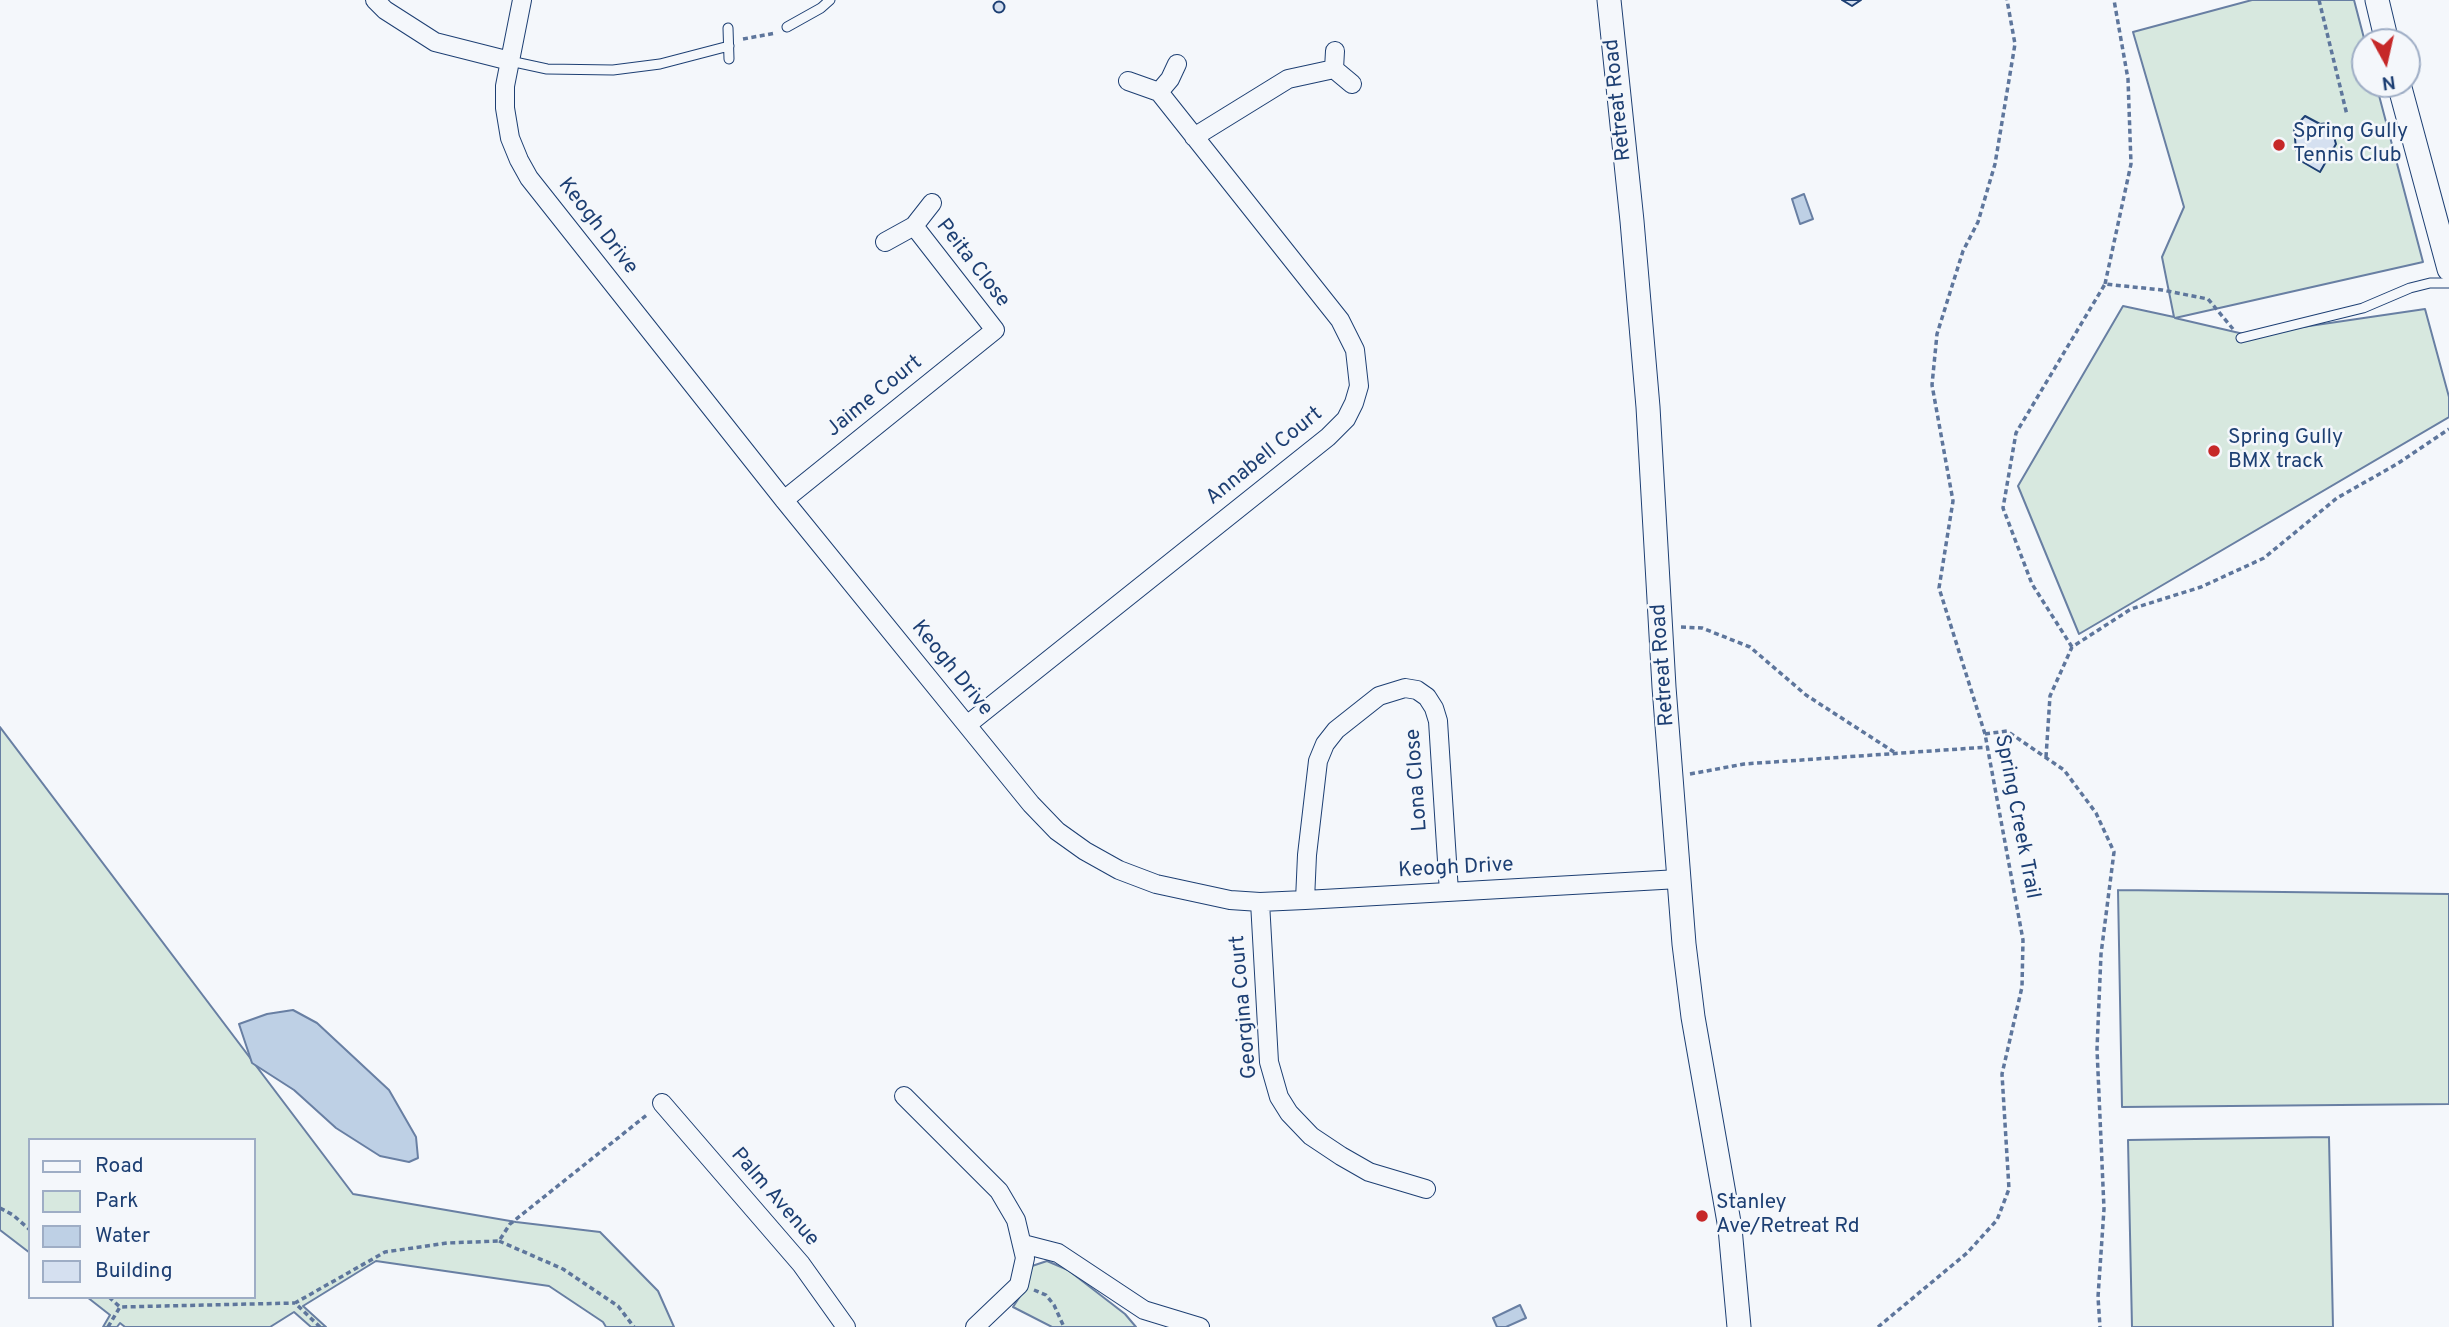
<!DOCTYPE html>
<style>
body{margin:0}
#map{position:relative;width:2449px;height:1327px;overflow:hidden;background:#f4f7fb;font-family:Overpass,sans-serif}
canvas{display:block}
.legend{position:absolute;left:28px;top:1138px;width:228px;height:161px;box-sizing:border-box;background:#f4f7fb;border:2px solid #9eadc5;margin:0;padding:9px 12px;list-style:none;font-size:21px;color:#1d3f73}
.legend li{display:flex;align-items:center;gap:14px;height:35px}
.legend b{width:35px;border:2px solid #9eadc5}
.north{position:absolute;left:2351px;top:28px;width:70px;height:70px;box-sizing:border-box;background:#f4f7fb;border:2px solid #9eadc5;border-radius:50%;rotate:172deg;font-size:19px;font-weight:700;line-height:28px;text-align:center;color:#1d3f73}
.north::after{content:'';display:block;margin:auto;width:24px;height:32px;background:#c62828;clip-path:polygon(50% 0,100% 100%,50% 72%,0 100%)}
</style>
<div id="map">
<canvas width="2449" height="1327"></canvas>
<ul class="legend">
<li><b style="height:9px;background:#f4f7fb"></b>Road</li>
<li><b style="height:19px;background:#d7e8df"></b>Park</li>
<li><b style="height:19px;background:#bed0e5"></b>Water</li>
<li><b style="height:19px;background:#d5e0f0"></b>Building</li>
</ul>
<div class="north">N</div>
</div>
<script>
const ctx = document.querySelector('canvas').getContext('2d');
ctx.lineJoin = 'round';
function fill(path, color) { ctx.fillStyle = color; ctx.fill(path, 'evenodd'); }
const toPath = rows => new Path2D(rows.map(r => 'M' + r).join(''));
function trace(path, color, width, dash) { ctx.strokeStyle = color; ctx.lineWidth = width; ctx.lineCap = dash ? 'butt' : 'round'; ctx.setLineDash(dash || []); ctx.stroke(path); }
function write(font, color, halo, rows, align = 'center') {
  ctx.font = font + ' Overpass,sans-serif'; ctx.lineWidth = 5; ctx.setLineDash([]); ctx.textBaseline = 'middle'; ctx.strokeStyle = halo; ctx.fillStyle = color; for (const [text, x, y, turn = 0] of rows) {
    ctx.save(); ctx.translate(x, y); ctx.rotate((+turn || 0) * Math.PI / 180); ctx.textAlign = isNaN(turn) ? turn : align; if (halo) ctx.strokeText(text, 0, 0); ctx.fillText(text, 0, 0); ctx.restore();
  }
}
const green = toPath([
 [2252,0,2354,0,2365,42,2365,84,2376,84,2423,262,2175,318,2248,335,2425,309,2449,397,2449,417,2079,634,2018,486,2123,306,2174,317,2162,257,2184,207,2133,32,2252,0],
 [0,727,353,1194,516,1222,600,1232,658,1291,674,1327,606,1327,603,1322,549,1286,376,1261,303,1306,326,1327,311,1327,294,1312,270,1327,125,1327,120,1323,117,1327,103,1327,110,1315,87,1297,254,1297,254,1140,30,1140,30,1253,0,1230,0,727],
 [2118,890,2449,894,2449,1104,2122,1107,2118,890],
 [2329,1137,2333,1327,2132,1327,2128,1140,2329,1137],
 [1047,1261,1068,1270,1125,1314,1136,1327,1052,1327,1013,1307,1026,1287,1032,1266,1047,1261]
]);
fill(green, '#d7e8df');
trace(green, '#687fa3', 2);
const water = toPath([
 [1804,194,1813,219,1800,224,1792,199,1804,194],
 [293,1010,317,1023,389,1090,416,1137,418,1158,409,1162,380,1156,336,1128,294,1090,252,1063,239,1024,267,1014,293,1010],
 [1520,1305,1526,1318,1506,1327,1497,1327,1493,1318,1520,1305]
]);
fill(water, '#bed0e5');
trace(water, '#687fa3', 2);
const building = toPath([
 [1842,0,1861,0,1852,6,1842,0],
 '993.5 7a5.5 5.5 0 1 1 11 0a5.5 5.5 0 1 1-11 0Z',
 [2305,116,2320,124,2330,123,2336,144,2320,172,2301,161,2296,149,2294,128,2305,116]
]);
fill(building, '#d5e0f0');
trace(building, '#1d3f73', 2);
const service = toPath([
 [787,27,821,8,830,0],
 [728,28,729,59],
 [510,61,547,69,613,70,660,64,729,46],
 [2241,338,2363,308,2410,288,2430,283,2449,283]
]);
const minor = toPath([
 [375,0,385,10,435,42,510,61],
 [522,0,505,86,505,108,510,138,519,160,529,178,784,500,1031,804,1057,831,1085,851,1119,870,1156,884,1230,900,1260,902,1305,900,1679,879],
 [1335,51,1334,69,1352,84],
 [1159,92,1170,79,1177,64],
 [1194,137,1288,79,1334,69],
 [885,242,914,226,932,203],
 [784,500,995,330,914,226],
 [967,725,1328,437,1346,419,1354,403,1359,386,1355,350,1340,320,1159,92,1128,81],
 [1305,900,1307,855,1318,761,1325,744,1336,730,1379,696,1405,688,1417,690,1427,697,1434,708,1438,721,1449,892],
 [1260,902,1269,1062,1279,1097,1289,1113,1311,1136,1341,1156,1369,1172,1426,1189],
 [904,1096,999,1191,1016,1220,1025,1258,1019,1285,975,1327],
 [662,1103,801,1264,846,1327],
 [1023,1244,1058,1253,1144,1310,1200,1327]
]);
const tertiary = toPath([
 [1609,0,1632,221,1648,407,1664,687,1684,944,1693,1017,1730,1228,1739,1327],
 [2377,0,2387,42],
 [2399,84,2449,269]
]);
trace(service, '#1d3f73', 11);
trace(minor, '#1d3f73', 20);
trace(tertiary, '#1d3f73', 25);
trace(toPath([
 [2319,0,2347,115],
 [743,39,776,33],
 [2105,284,2131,164,2128,79,2114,0],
 [1681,627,1702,628,1750,647,1806,695,1894,752],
 [2072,647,2032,584,2003,508,2016,433,2105,284,2162,290,2208,299,2233,329],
 [1985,734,2007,731,2064,770,2096,813,2114,852,2101,954,2097,1049,2104,1209,2098,1297,2100,1327],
 [2046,757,2050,696,2072,647,2131,609,2201,587,2264,558,2337,498,2397,464,2449,429],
 [1690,774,1744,764,1988,747],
 [0,1208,13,1215,30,1230],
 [499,1241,563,1269,618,1306,634,1327],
 [1034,1290,1046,1295,1054,1305,1064,1327],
 [109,1297,120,1307],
 [108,1327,120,1307,295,1303],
 [320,1327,295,1303,385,1252,447,1243,499,1241,510,1224,648,1114],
 [1878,1327,1967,1253,1997,1220,2009,1189,2002,1074,2022,987,2023,940,1985,734,1939,588,1953,501,1932,385,1937,334,1963,251,1978,222,1995,164,2015,44,2007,0]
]), '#5e769c', 3.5, [5, 3.5]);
trace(service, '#f4f7fb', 9);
trace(minor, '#f4f7fb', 18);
trace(tertiary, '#f4f7fb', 23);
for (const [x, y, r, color] of [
 [2279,145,7,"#c62828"],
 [2214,451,7,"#c62828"],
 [1702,1216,7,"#c62828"]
]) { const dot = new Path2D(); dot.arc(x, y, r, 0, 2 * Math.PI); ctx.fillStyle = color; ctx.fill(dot); trace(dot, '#f4f7fb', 2.5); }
write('21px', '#1d3f73', '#f4f7fb', [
 ["Retreat Road",1619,100,-96],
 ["Keogh Drive",597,227,52],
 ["Peita Close",972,264,52],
 ["Jaime Court",875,397,-39],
 ["Annabell Court",1265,457,-39],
 ["Retreat Road",1664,665,-94],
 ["Keogh Drive",951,669,51],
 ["Lona Close",1418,780,-94],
 ["Spring Creek Trail",2016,817,79],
 ["Keogh Drive",1456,869,-3],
 ["Georgina Court",1245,1007,-95],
 ["Palm Avenue",774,1198,49]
]);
write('21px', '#1d3f73', '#f4f7fb', [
 ["Spring Gully",2293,133],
 ["Tennis Club",2293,157],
 ["Spring Gully",2228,439],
 ["BMX track",2228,463],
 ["Stanley",1716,1204],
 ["Ave/Retreat Rd",1716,1228]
], 'left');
</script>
